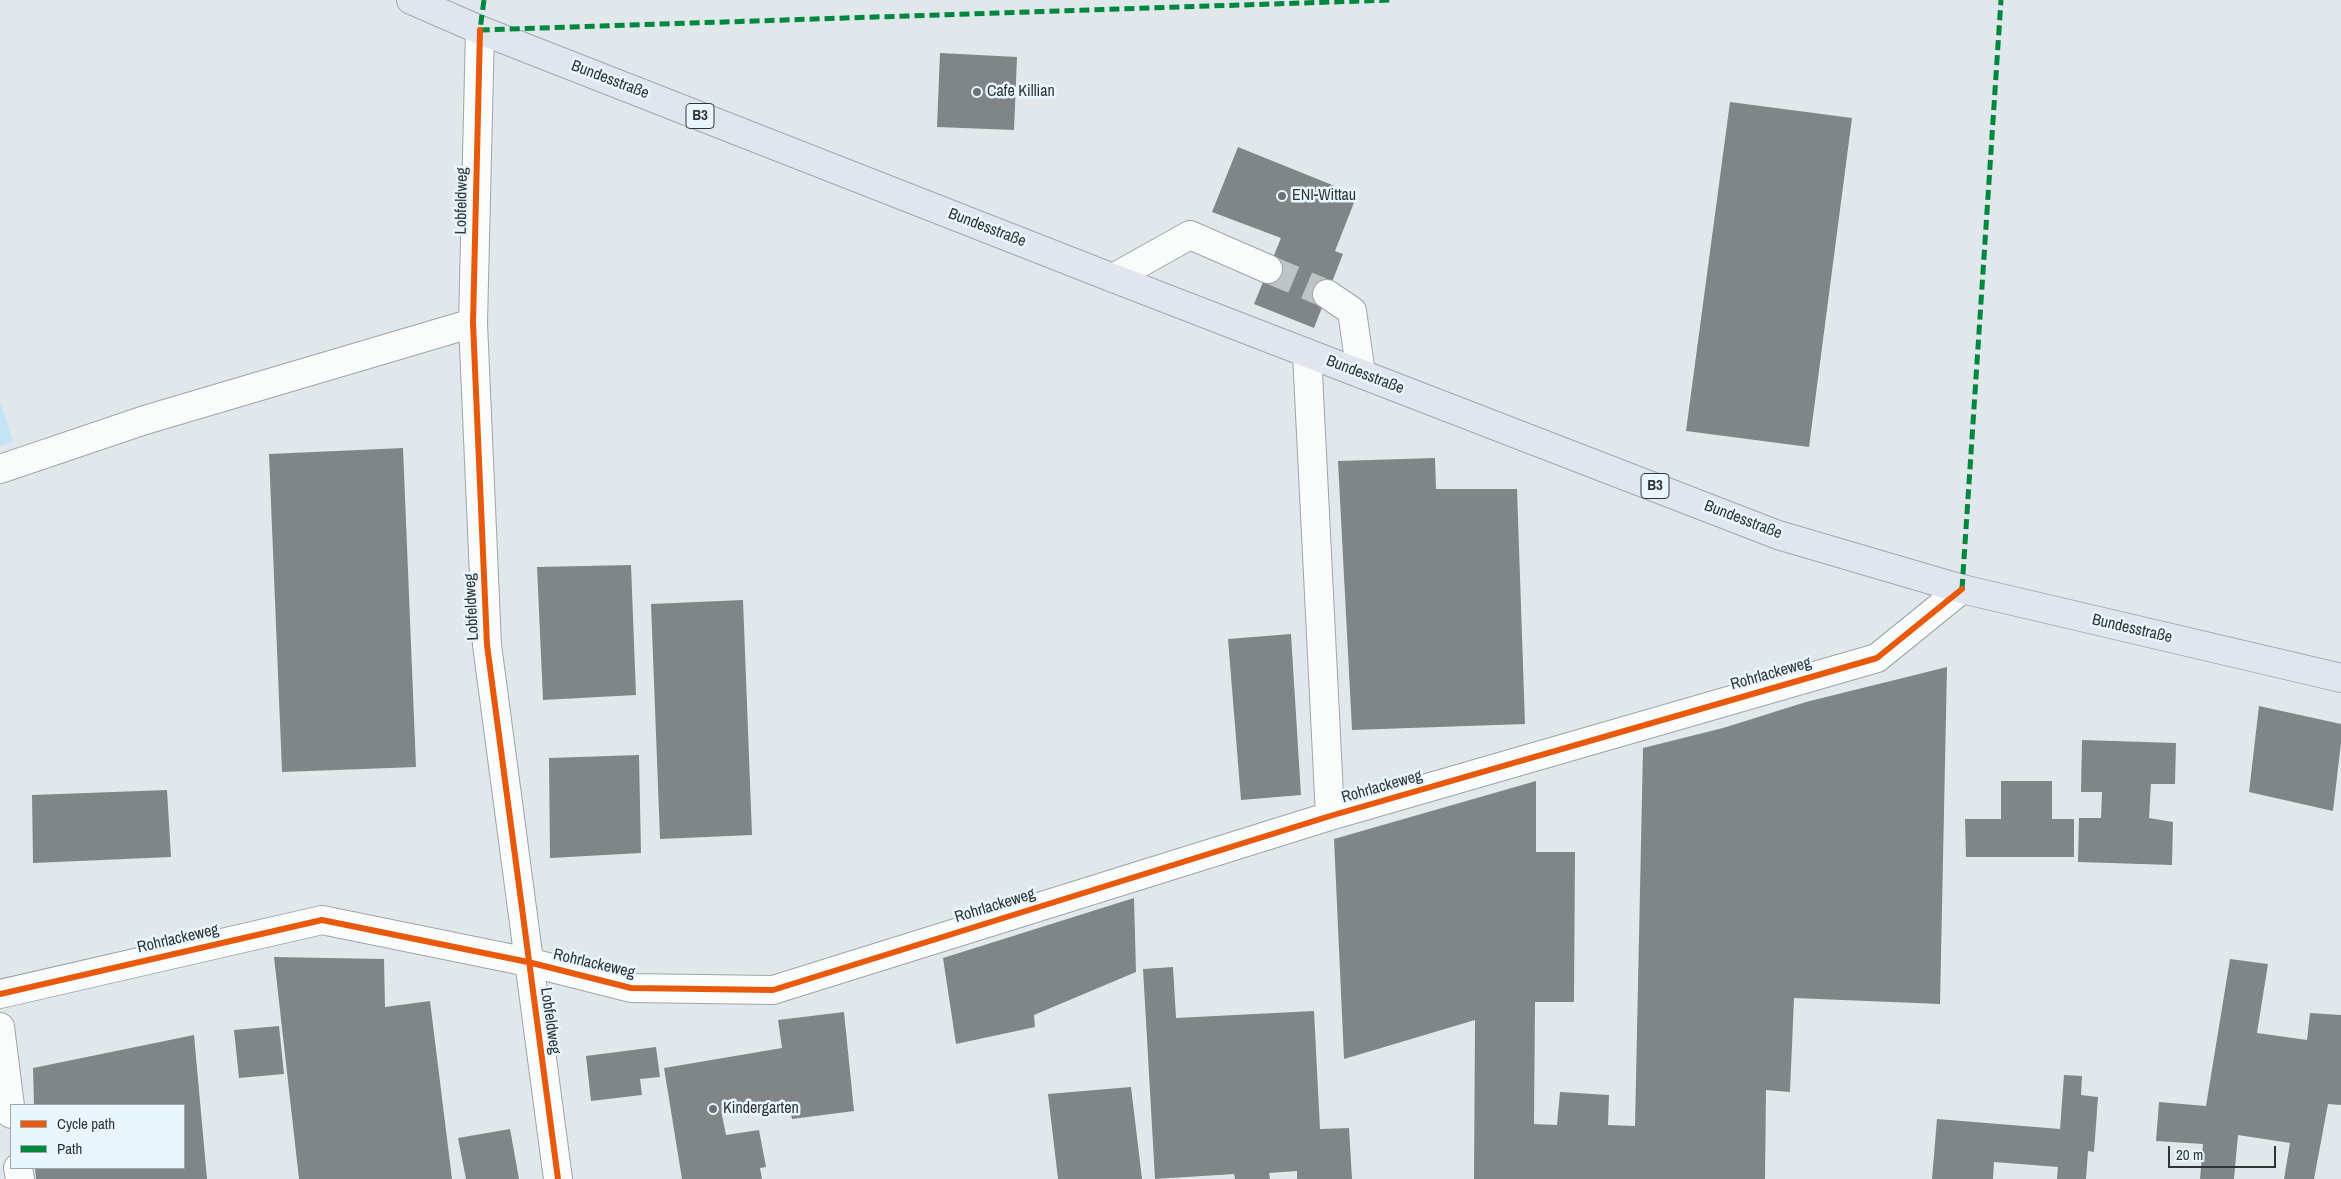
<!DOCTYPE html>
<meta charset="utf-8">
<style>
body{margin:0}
#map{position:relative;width:2341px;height:1179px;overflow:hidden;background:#e1e8ec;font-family:"Archivo Narrow",sans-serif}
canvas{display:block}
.legend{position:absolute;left:10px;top:1104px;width:175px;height:65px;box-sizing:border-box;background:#eaf6fe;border:1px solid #9fa8ae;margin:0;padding:6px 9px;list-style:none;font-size:15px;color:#2f3436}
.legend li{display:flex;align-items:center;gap:10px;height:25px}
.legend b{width:25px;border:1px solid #9fa8ae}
.scale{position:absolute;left:2168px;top:1146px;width:108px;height:22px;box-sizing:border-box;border:2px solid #2f3436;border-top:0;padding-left:6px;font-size:15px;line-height:18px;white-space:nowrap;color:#2f3436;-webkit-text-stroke:4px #eaf6fe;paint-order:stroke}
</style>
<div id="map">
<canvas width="2341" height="1179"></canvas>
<ul class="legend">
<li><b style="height:6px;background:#e8590c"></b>Cycle path</li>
<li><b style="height:6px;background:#00873e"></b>Path</li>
</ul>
<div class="scale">20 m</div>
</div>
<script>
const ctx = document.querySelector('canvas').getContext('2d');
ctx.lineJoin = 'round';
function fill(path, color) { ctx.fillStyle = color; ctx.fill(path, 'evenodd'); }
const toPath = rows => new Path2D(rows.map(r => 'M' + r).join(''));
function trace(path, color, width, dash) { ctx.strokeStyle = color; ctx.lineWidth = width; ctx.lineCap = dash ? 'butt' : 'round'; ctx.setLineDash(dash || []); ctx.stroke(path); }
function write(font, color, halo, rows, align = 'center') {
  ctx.font = font + ' "Archivo Narrow",sans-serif'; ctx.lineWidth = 5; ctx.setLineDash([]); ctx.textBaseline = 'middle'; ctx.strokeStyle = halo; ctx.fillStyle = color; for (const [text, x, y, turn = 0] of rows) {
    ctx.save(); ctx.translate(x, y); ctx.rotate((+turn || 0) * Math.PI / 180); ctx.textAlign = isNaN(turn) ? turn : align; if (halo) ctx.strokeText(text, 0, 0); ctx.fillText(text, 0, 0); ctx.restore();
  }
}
fill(toPath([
 [0,401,13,442,0,446]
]), '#c4e3f5');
fill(toPath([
 [940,53,1017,57,1014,130,937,127],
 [1730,102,1852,118,1809,447,1686,431],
 [1238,147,1357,195,1335,251,1343,254,1314,328,1254,304,1281,238,1212,212],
 [403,448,416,767,282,772,269,454],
 [1435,458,1436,489,1517,489,1525,724,1352,730,1338,461],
 [631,565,636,695,543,700,537,567],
 [743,600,752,835,660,839,651,604],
 [1291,634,1301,795,1241,800,1228,639],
 [1947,667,1940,1004,1794,998,1790,1092,1766,1090,1765,1179,1474,1179,1475,1020,1344,1059,1334,839,1536,781,1536,852,1575,852,1574,1002,1535,1002,1534,1124,1557,1125,1560,1092,1609,1095,1608,1125,1635,1126,1643,748,1723,728,1806,702],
 [2259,706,2341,724,2341,743,2333,811,2249,792],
 [2082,740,2176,743,2175,784,2151,784,2149,818,2173,822,2172,865,2078,862,2079,818,2101,818,2102,792,2081,792],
 [639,755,641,853,550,858,549,758],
 [2001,781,2052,781,2052,819,2074,819,2074,857,1966,857,1965,819,2001,819],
 [167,790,171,857,33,863,32,795],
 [1134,898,1136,972,1034,1015,1035,1027,956,1044,943,958],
 [274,957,384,959,385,1007,430,1001,452,1179,299,1179],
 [2230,959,2268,964,2257,1033,2307,1040,2310,1013,2341,1015,2341,1105,2328,1104,2314,1179,2284,1179,2290,1143,2238,1135,2234,1179,2200,1179,2203,1144,2156,1141,2159,1102,2206,1106],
 [1173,967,1176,1018,1314,1011,1320,1129,1349,1128,1352,1179,1297,1179,1297,1171,1269,1173,1270,1179,1235,1179,1234,1174,1155,1179,1143,969],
 [844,1012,854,1111,792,1119,789,1103,722,1115,726,1135,759,1130,766,1167,760,1168,762,1179,682,1179,664,1068,782,1048,778,1020],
 [279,1026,284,1074,239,1078,234,1030],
 [194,1035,207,1179,36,1179,35,1168,184,1168,184,1105,34,1105,33,1068],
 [656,1047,660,1077,640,1079,642,1095,591,1101,586,1056],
 [2064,1075,2082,1076,2081,1095,2098,1097,2094,1152,2088,1151,2086,1179,2057,1179,2058,1167,1994,1162,1993,1179,1932,1179,1937,1119,2060,1129],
 [1131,1087,1142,1179,1058,1179,1048,1094],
 [510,1129,519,1179,466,1179,458,1138]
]), '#808687');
trace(toPath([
 [1268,269,1327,294]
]), '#bdc4c8', 28, [28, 14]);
const minor = toPath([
 [480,30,473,323,487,645,558,1179],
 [1113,278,1190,235,1268,269],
 [1327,294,1352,311,1361,374],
 [1307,353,1330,816],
 [0,469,145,420,473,323],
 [0,994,322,920,528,962,631,988,773,990,1330,816,1877,658,1962,589],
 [0,1027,11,1114],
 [18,1168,20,1179]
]);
const major = toPath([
 [411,0,480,30,1113,278,1778,535,1962,589,2341,678]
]);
trace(minor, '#9fa4a7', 30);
trace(major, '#9da8b5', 30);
trace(minor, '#fafcfc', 28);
trace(major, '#e1e6ee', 28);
trace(toPath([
 [484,0,480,30,1393,0],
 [1962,589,2001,0]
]), '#00873e', 5, [10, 5]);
trace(toPath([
 [480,30,473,323,487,645,558,1179],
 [0,994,322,920,528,962,631,988,773,990,1330,816,1877,658,1962,589]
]), '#e8590c', 6);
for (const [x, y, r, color] of [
 [977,92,5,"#6d7376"],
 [1282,196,5,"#6d7376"],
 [713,1109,5,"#6d7376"]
]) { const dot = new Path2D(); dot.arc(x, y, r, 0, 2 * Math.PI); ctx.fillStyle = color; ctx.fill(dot); trace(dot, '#eaf6fe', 2); }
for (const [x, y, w] of [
 [700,116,28],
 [1655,486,28]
]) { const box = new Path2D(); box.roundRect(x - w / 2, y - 12.5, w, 25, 4); ctx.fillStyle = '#eaf6fe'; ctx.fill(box); trace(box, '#2f3436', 1); }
write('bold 15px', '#2f3436', null, [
 ["B3",700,116],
 ["B3",1655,486]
]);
write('16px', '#2f3436', '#eaf6fe', [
 ["Bundesstraße",610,80,21],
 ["Lobfeldweg",462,201,-89],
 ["Bundesstraße",987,228,21],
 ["Bundesstraße",1365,375,21],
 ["Bundesstraße",1743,520,21],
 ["Lobfeldweg",472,607,-93],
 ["Bundesstraße",2132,629,13],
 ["Rohrlackeweg",1771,674,-16],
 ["Rohrlackeweg",1382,787,-16],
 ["Rohrlackeweg",995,906,-17],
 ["Rohrlackeweg",178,939,-13],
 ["Rohrlackeweg",594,964,13],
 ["Lobfeldweg",550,1021,82]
]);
write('16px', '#2f3436', '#eaf6fe', [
 ["Cafe Killian",987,92],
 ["ENI-Wittau",1292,196],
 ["Kindergarten",723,1109]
], 'left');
</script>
